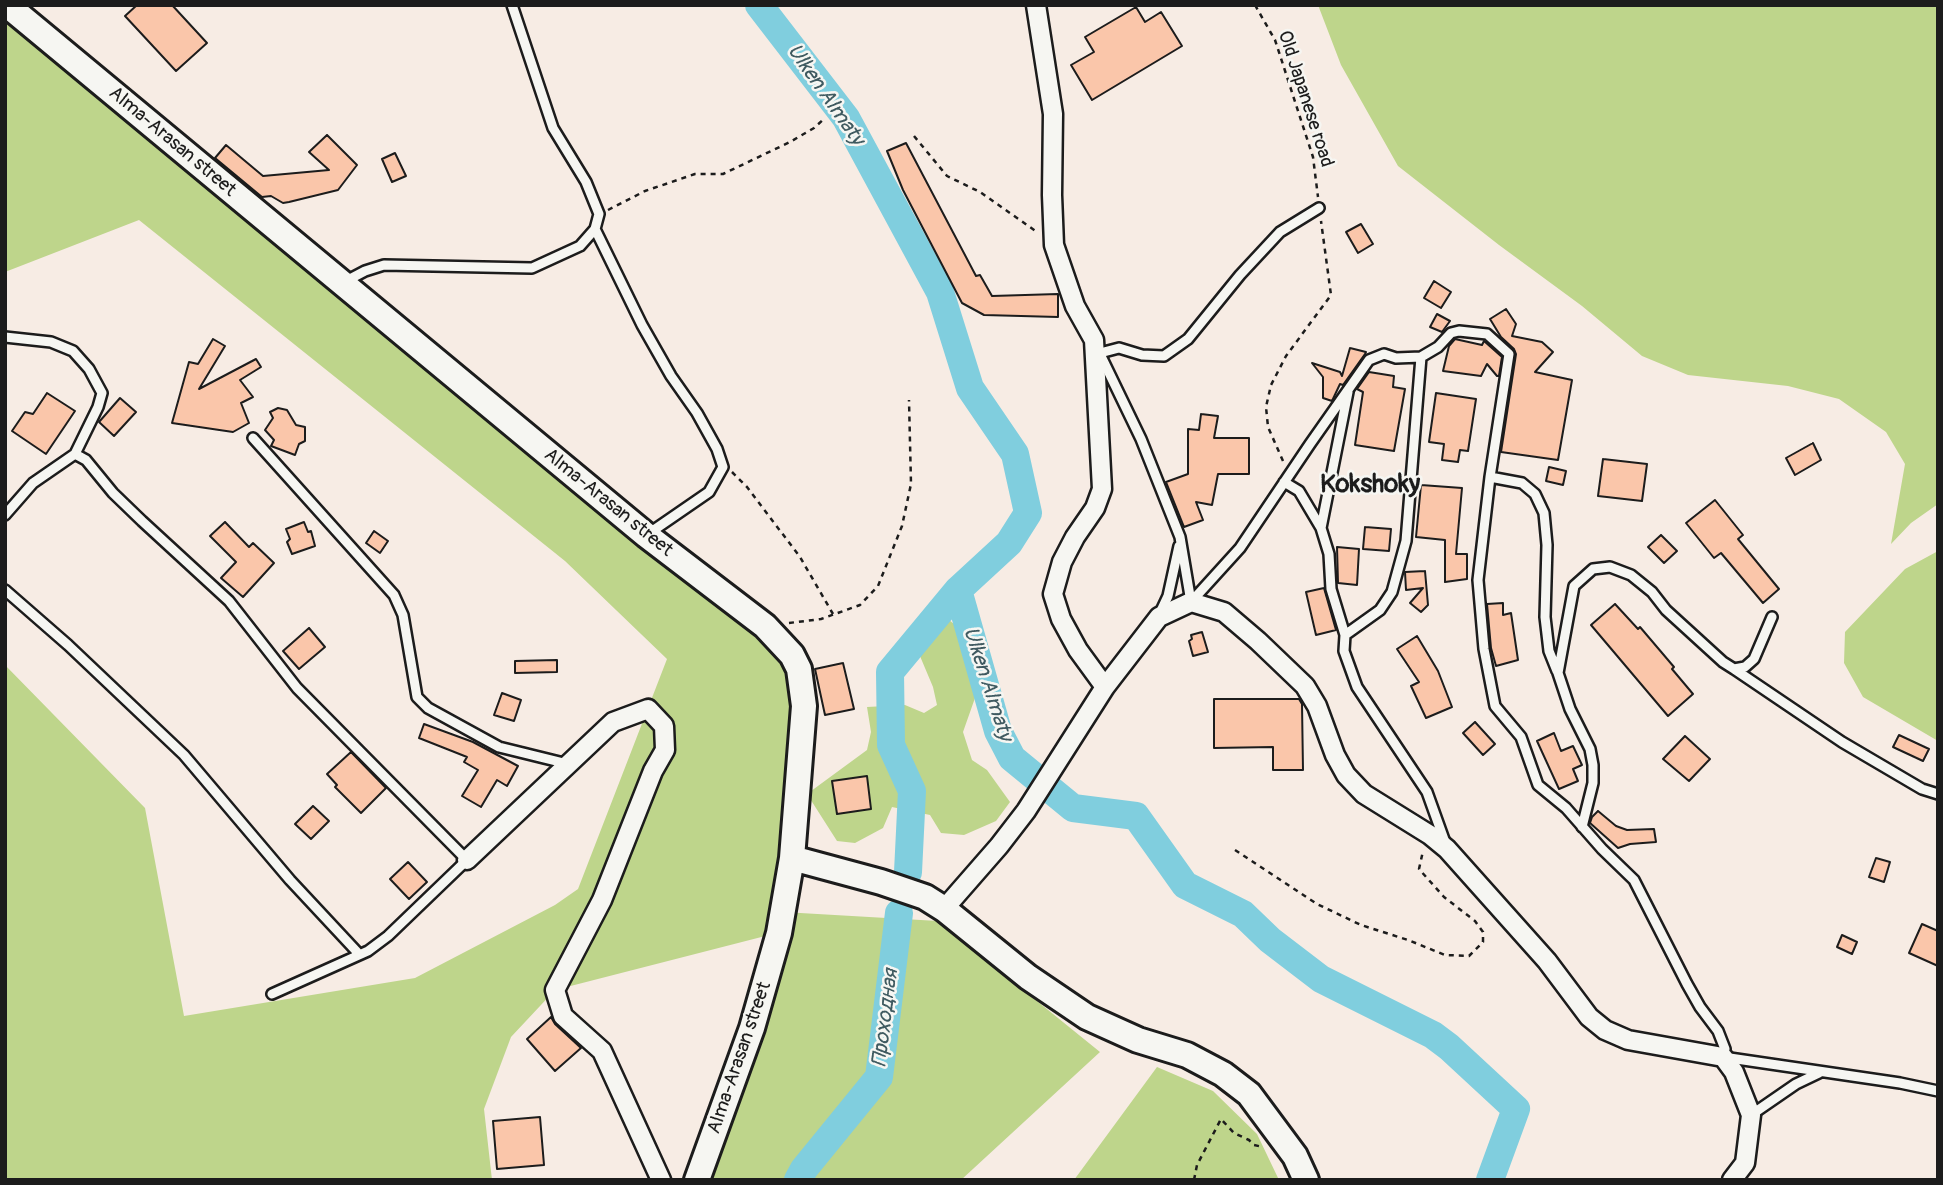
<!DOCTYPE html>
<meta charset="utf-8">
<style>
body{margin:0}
#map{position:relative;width:1943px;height:1185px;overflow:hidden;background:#f7ece4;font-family:Pangolin,sans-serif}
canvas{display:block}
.frame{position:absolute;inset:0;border:7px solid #1c1c1c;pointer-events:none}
</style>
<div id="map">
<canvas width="1943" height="1185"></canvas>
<div class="frame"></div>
</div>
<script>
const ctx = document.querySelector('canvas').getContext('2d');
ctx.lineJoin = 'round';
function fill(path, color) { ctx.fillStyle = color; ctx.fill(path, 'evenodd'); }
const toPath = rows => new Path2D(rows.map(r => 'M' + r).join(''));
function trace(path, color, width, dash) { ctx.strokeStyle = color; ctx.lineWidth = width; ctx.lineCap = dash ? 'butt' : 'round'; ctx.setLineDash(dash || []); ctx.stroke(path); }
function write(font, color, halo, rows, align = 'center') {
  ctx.font = font + ' Pangolin,sans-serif'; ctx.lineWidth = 5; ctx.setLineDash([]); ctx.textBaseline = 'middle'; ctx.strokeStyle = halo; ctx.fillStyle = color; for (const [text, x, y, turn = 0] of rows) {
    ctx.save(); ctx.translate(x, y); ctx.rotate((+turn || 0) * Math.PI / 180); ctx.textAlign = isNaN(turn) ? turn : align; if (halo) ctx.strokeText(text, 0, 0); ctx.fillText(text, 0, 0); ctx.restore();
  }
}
fill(toPath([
 [5,5,799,669,783,912,938,921,1100,1052,961,1180,696,1180,777,933,555,990,511,1037,484,1109,492,1180,5,1180,5,665,145,808,184,1016,415,978,555,905,578,889,667,659,565,561,139,220,5,272],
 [1318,5,1938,5,1938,504,1911,523,1891,544,1905,464,1886,432,1839,399,1788,386,1688,375,1642,356,1582,306,1499,245,1398,166,1341,65],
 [1938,551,1938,741,1863,697,1844,663,1845,632,1905,569],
 [949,620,959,628,975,698,963,732,972,760,987,770,1010,802,996,821,964,835,941,833,930,815,892,807,883,828,855,843,837,841,807,794,867,750,871,732,867,707,905,705,924,713,937,705,933,687,917,649],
 [1157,1067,1213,1091,1257,1134,1279,1180,1074,1180]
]), '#bed58b');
trace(toPath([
 [759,5,846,118,940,292,970,388,1015,454,1028,513,1009,543,958,590,998,731,1012,758,1073,808,1136,816,1185,885,1243,914,1270,940,1321,979,1433,1035,1449,1047,1516,1109,1490,1180],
 [908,872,912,791,891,745,890,672,958,590],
 [798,1180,804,1169,879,1077,899,913]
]), '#80cede', 28);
const building = toPath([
 [137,5,172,5,207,43,176,71,125,16,137,5],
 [1136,7,1145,22,1161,12,1182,46,1092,100,1071,65,1094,52,1085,37,1136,7],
 [327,135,357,165,338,190,289,202,283,203,271,196,262,197,215,158,226,145,263,176,329,170,309,152,327,135],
 [906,143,976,276,980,275,992,296,1058,294,1058,317,984,315,962,303,903,190,887,151,906,143],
 [395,153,406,176,392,182,382,159,395,153],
 [1361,224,1373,244,1358,253,1346,232,1361,224],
 [1434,281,1451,292,1441,308,1424,298,1434,281],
 [1506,309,1516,324,1512,336,1542,342,1553,352,1535,372,1572,380,1558,460,1501,452,1516,354,1514,349,1501,337,1490,319,1506,309],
 [1437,314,1450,321,1442,332,1430,327,1437,314],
 [213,339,225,346,199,389,256,359,261,367,240,380,253,397,241,403,249,423,233,432,172,423,189,362,198,364,213,339],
 [1455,339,1482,345,1484,341,1502,357,1499,376,1497,376,1487,364,1481,376,1443,371,1449,346,1455,339],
 [1350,348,1366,352,1365,354,1343,385,1340,384,1332,401,1323,398,1323,377,1312,363,1340,372,1342,376,1350,348],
 [1369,372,1394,376,1393,387,1405,389,1394,451,1355,445,1363,392,1357,389,1369,372],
 [47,393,75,411,46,454,12,431,25,412,33,414,47,393],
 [1436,393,1476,399,1468,451,1460,450,1458,462,1442,460,1444,444,1429,442,1436,393],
 [120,398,136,412,114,436,99,422,120,398],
 [278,408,287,410,296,425,305,427,305,441,299,444,295,455,271,446,274,440,265,430,273,418,270,412,278,408],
 [1201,414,1218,416,1214,438,1249,438,1249,474,1218,474,1212,505,1196,502,1203,520,1184,527,1166,482,1188,474,1188,429,1199,430,1201,414],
 [1813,443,1821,460,1795,475,1786,458,1813,443],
 [1603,459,1647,464,1642,501,1598,496,1603,459],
 [1549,467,1566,471,1563,485,1546,481,1549,467],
 [1421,485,1462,488,1456,554,1467,554,1467,579,1445,582,1445,540,1416,537,1421,485],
 [1715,500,1743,535,1738,539,1779,589,1763,603,1721,553,1714,558,1686,523,1715,500],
 [225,522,249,547,253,543,274,563,243,597,221,578,236,562,210,536,225,522],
 [304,522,308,532,311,531,315,546,292,554,287,542,290,539,286,529,304,522],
 [1365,527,1391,529,1389,551,1363,549,1365,527],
 [374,531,388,541,380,553,366,543,374,531],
 [1661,535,1677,551,1664,563,1648,547,1661,535],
 [1337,547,1359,549,1357,585,1338,583,1337,547],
 [1425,571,1428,605,1421,612,1410,603,1423,588,1406,590,1405,572,1425,571],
 [1324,588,1336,630,1316,635,1306,592,1324,588],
 [1503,603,1503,615,1511,613,1518,660,1496,666,1491,648,1487,604,1503,603],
 [1615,604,1638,629,1640,627,1674,667,1672,669,1693,694,1668,716,1591,625,1615,604],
 [309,628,325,647,299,669,283,651,309,628],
 [1202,632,1208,652,1193,656,1189,641,1192,639,1191,635,1202,632],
 [1417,636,1438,671,1452,707,1426,718,1411,686,1419,682,1397,649,1417,636],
 [557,660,557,672,515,673,515,661,557,660],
 [843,663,854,709,825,715,815,669,843,663],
 [502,693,521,700,514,721,494,715,502,693],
 [1214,699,1299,699,1302,704,1303,770,1273,770,1273,747,1214,748,1214,699],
 [1475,722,1495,744,1483,755,1463,733,1475,722],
 [424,724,473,742,518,766,507,786,497,780,481,807,462,796,478,770,464,762,467,757,419,738,424,724],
 [1554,733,1561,751,1573,746,1582,765,1573,769,1578,781,1559,789,1537,741,1554,733],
 [1899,735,1929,749,1923,761,1893,747,1899,735],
 [1685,736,1710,759,1689,781,1663,759,1685,736],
 [351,752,386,788,361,813,335,787,337,785,327,774,351,752],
 [867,776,871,809,837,814,832,781,867,776],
 [313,806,329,821,311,839,295,824,313,806],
 [1598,811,1616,826,1627,830,1654,829,1656,842,1630,844,1618,848,1590,823,1592,817,1598,811],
 [1876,858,1890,862,1884,882,1869,877,1876,858],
 [408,862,427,882,409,899,390,879,408,862],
 [1922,924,1938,931,1938,966,1909,953,1922,924],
 [1842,935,1857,942,1852,954,1837,947,1842,935],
 [551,1017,555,1024,581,1048,555,1071,527,1039,551,1017],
 [540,1117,544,1165,497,1169,493,1121,540,1117]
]);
fill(building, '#fac6aa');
trace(building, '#1c1c1c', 2);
const lane = toPath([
 [595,229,642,325,671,376,697,413,717,449,723,467,709,492,648,534],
 [346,281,365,271,384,265,532,268,580,246,595,229,599,214,586,182,553,128,512,5],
 [5,337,51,342,73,351,89,369,102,393,98,407,75,454,33,483,5,515],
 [1099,352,1141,439,1180,537,1191,602],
 [1100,353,1119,348,1142,355,1164,356,1188,339,1240,275,1280,232,1319,208],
 [1348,392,1321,528,1329,554,1331,589,1345,635,1344,651,1357,687,1427,792,1446,845],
 [253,438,394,595,403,615,417,697,428,708,499,747,568,764],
 [75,454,86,460,113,493,142,521,229,601,297,688,467,860,388,936,368,951,272,994],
 [1490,477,1522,483,1535,494,1544,513,1547,545,1545,617,1549,651,1557,671],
 [1284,482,1299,491,1321,528],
 [5,590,68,645,184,755,290,880,359,954],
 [1191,602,1240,548,1310,444,1369,360,1384,354,1396,358,1421,357,1438,347,1451,333,1459,331,1487,334,1509,354,1490,477,1478,580,1484,649,1495,706,1521,737,1538,785,1566,808,1602,849,1634,880,1687,984,1700,1007,1718,1031,1725,1049,1723,1057,1900,1083,1938,1091],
 [1160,613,1168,596,1179,546],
 [1345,635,1380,610,1392,592,1406,541,1421,357],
 [1734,669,1842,742,1922,789,1938,794],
 [1582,827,1593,783,1593,765,1590,749,1570,709,1558,673,1574,586,1593,569,1610,567,1631,575,1652,592,1666,610,1723,662,1734,669,1745,667,1754,659,1772,617],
 [1751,1115,1796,1084,1819,1073]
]);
const street = toPath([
 [1036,5,1053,114,1052,195,1054,245,1075,306,1094,340,1102,489,1095,508,1075,537,1062,562,1053,594,1061,619,1078,650,1105,687],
 [467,860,613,722,648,709,664,726,665,750,653,771,602,900,555,990,563,1016,602,1051,661,1180],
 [944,909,999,846,1026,811,1105,687,1159,617,1191,602,1224,612,1258,641,1305,686,1317,706,1335,755,1346,775,1364,794,1430,835,1447,849,1547,961,1589,1017,1605,1030,1628,1040,1723,1057,1734,1072,1751,1115,1745,1163,1732,1180]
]);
const secondary = toPath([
 [7,5,646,535,765,626,792,655,799,669,804,706,792,858,779,933,752,1028,697,1180],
 [792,858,881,882,925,897,944,909,1028,977,1087,1017,1138,1040,1187,1055,1223,1074,1249,1094,1295,1156,1306,1180]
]);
trace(lane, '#1c1c1c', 14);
trace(street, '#1c1c1c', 23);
trace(secondary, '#1c1c1c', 30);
trace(toPath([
 [1255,5,1275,40,1313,157,1318,197],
 [914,136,947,176,980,192,1037,232],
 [608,210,645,191,695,174,723,174,790,142,814,128,825,118],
 [1283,461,1268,427,1266,407,1271,385,1286,356,1331,295,1321,221],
 [732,472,747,487,800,557,833,614],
 [789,623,821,619,860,605,878,586,902,526,911,484,909,400],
 [1235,850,1317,904,1361,925,1408,940,1445,955,1469,956,1483,942,1483,932,1475,921,1444,897,1419,869,1423,851],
 [1194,1180,1197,1165,1221,1119,1234,1133,1249,1140,1254,1145,1263,1147]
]), '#1c1c1c', 2.5, [5, 5]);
trace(lane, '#f6f6f2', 9);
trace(street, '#f6f6f2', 18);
trace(secondary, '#f6f6f2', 24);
write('19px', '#1c1c1c', '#f6f6f2', [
 ["Old Japanese road",1305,99,72],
 ["Alma-Arasan street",172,142,40],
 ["Alma-Arasan street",608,503,39],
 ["Alma-Arasan street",740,1058,-71]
]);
write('italic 21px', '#3f5a60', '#f6f6f2', [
 ["Ulken Almaty",825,95,55],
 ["Ulken Almaty",987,684,72],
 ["Проходная",886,1018,-83]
]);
write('bold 26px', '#1c1c1c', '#f6f6f2', [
 ["Kokshoky",1370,485]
]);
</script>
